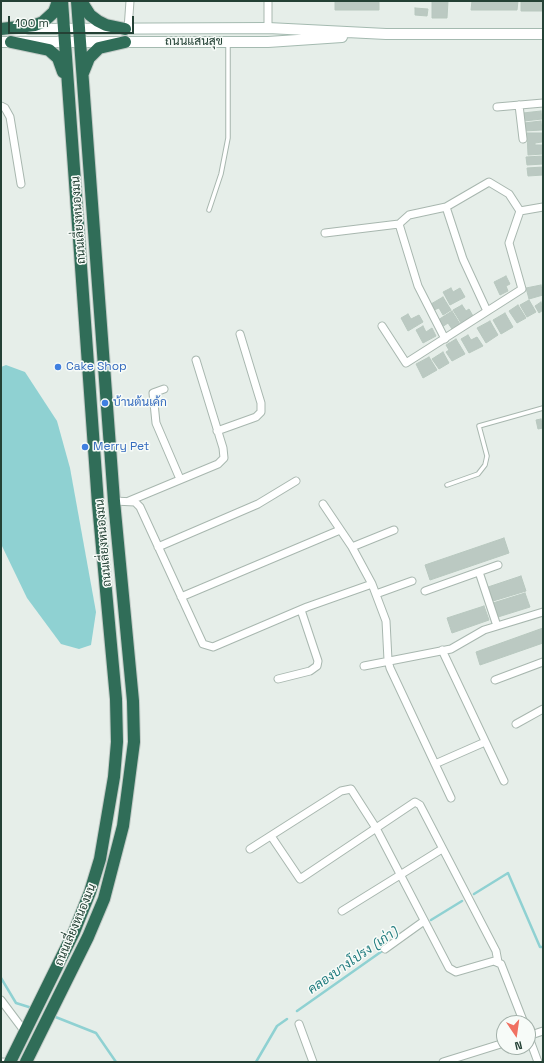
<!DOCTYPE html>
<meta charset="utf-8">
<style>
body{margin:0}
#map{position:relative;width:544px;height:1063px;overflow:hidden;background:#e6eee9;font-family:"Space Grotesk",sans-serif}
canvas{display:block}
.frame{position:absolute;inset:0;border:2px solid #244135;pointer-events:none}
.north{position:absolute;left:496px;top:1015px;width:40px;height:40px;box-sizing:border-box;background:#f7fbf8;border:1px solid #a3b1aa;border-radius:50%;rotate:167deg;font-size:11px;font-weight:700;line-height:16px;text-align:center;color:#244135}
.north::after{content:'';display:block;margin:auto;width:14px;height:18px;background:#f07162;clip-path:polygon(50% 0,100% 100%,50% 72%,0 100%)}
.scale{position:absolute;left:8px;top:16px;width:126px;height:18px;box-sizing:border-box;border:2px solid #244135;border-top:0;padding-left:5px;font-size:12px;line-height:14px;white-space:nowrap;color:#244135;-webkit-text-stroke:3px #f7fbf8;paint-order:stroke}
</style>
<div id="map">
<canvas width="544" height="1063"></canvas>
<div class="frame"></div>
<div class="north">N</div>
<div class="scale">100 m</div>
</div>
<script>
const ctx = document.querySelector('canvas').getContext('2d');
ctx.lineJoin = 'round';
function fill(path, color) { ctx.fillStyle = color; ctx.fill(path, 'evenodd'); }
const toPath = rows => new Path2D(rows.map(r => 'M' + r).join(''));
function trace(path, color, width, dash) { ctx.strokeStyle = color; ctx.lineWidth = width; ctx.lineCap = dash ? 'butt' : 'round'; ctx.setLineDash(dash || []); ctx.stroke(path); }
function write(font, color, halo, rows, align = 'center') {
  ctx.font = font + ' "Space Grotesk",Sarabun,sans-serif'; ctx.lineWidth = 3; ctx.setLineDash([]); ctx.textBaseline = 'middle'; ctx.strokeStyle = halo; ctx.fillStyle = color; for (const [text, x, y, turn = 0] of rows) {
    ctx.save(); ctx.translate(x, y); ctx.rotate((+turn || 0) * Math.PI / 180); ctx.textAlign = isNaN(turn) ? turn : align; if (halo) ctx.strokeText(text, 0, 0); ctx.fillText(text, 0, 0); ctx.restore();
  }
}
fill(toPath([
 [6,365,25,372,57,421,70,468,96,612,91,645,79,649,61,644,27,598,1,544,1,367]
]), '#8fd1d2');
trace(toPath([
 [474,894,508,873,540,947,543,947],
 [431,920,462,901],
 [1,978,16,1003,32,1008],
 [297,1011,385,949],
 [53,1016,96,1033,116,1062],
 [256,1062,277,1026,287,1019]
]), '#8fd1d2', 2.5);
const building = toPath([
 [335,1,379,1,379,10,335,10,335,1],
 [432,1,448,1,447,18,432,18,432,1],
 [472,1,518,1,517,10,471,10,472,1],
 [521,1,543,1,543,11,521,11,521,1],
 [415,8,428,9,427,16,415,15,415,8],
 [541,111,542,119,524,121,523,113,541,111],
 [541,121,542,130,524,131,524,123,541,121],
 [527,133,542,133,542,142,535,143,535,145,543,145,543,154,528,155,527,133],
 [543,156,543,164,527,165,526,157,543,156],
 [543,167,543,175,528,176,527,168,543,167],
 [506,276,510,284,506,286,508,291,500,295,494,282,506,276],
 [541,285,543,295,529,299,526,288,541,285],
 [451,288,453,292,460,288,465,297,450,305,443,292,451,288],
 [443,297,451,310,443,315,439,308,434,310,431,304,443,297],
 [529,300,536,312,527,317,520,305,529,300],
 [541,302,543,310,539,313,535,306,541,302],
 [462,305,466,311,469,309,473,316,461,323,453,310,462,305],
 [518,305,526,318,517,323,509,311,518,305],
 [452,311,460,324,452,329,448,323,442,327,438,320,452,311],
 [505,313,513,327,501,334,493,320,505,313],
 [408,314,411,319,419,315,423,322,408,331,401,318,408,314],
 [490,321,498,335,486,343,477,328,490,321],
 [423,326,426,332,432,328,436,336,423,343,416,330,423,326],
 [468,335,471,340,477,337,483,346,469,353,461,339,468,335],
 [456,339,465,354,452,361,446,352,449,350,446,345,456,339],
 [443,352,449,363,439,369,432,359,443,352],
 [429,357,437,370,423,378,416,364,429,357],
 [541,419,543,428,538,429,536,420,541,419],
 [504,538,509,553,430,580,425,565,504,538],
 [521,576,526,591,493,601,488,587,521,576],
 [525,593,530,607,498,617,493,603,525,593],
 [484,606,489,620,452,633,447,618,484,606],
 [543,628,543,643,480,665,476,652,543,628]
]);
fill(building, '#bbc9c2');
trace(building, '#b8c8bf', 1);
const lane = toPath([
 [209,210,221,174,228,138,228,43],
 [447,485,478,474,485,465,487,456,479,426,543,408]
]);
const street = toPath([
 [268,28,268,1],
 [128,29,130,1],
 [519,105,523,139],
 [1,106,5,108,10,117,21,184],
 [497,107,543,103],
 [446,207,463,259,487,311],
 [399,224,418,286,445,339],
 [325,233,399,224,409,215,446,207,489,182,509,194,520,211,543,207],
 [382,326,406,363,522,289,509,243,520,211],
 [164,389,153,393,156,423,180,479],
 [217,431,256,417,261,412,261,403,240,334],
 [114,501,135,502,140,507,203,644,213,647,307,607,372,584],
 [129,501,218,464,224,458,223,448,196,360],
 [323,504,352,547,372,584,386,621,388,660,390,668,451,798],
 [158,547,258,504,296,481],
 [352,547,394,530],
 [479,572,497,626],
 [425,591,498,565],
 [376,594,412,581],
 [181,597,340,530],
 [442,650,504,781],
 [364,666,451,649,484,630,543,612],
 [278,679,310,671,317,666,318,661,301,610],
 [495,680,543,662],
 [516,724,543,709],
 [435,764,485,742],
 [271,836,300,879,415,802,420,805,496,951,498,962],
 [250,849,341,791,351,789,376,828,449,968,456,972,494,961,501,964,524,1023],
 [342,911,442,849],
 [385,949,424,921],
 [1,1000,25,1032],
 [299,1024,313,1062],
 [528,1035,538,1062],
 [528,1036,543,1031],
 [1,1062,3,1062],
 [443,1062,504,1043]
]);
const secondary = toPath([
 [29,29,268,28,386,34,543,34],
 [1,42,268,42,342,37]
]);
const highway = toPath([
 [81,1,90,15,98,21,106,25,125,29],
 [1,29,35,25,43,22,54,12,58,1],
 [11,42,49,50,58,58,63,72],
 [83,73,89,58,99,48,125,42],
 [10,1062,74,932,90,892,100,859,114,777,117,742,116,699,98,504,62,1],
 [26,1062,88,937,104,899,123,826,134,742,133,701,114,501,77,1]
]);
trace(lane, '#a8b7af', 5.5);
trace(street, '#a8b7af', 9);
trace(secondary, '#a4bab0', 12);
trace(highway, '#c2cac6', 14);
trace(lane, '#fff', 3.5);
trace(street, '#fff', 7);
trace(secondary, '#fff', 10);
trace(highway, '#306d58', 12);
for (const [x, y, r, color] of [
 [58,367,4,"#3f7fe0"],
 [105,403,4,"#3f7fe0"],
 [85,447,4,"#3f7fe0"]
]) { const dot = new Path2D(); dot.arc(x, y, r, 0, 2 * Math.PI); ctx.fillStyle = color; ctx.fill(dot); trace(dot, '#f7fbf8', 1.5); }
write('12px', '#244135', '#f7fbf8', [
 ["ถนนแสนสุข",194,42],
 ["ถนนเลี่ยงหนองมน",79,220,-94],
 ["ถนนเลี่ยงหนองมน",104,543,-95],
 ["ถนนเลี่ยงหนองมน",76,925,-67]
]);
write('12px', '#366cbe', '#f7fbf8', [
 ["Cake Shop",66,367],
 ["บ้านต้นเค้ก",113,403],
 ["Merry Pet",93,447]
], 'left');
write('italic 13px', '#1e7a7d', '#f7fbf8', [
 ["คลองบางโปรง (เก่า)",353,961,-35]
]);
</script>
